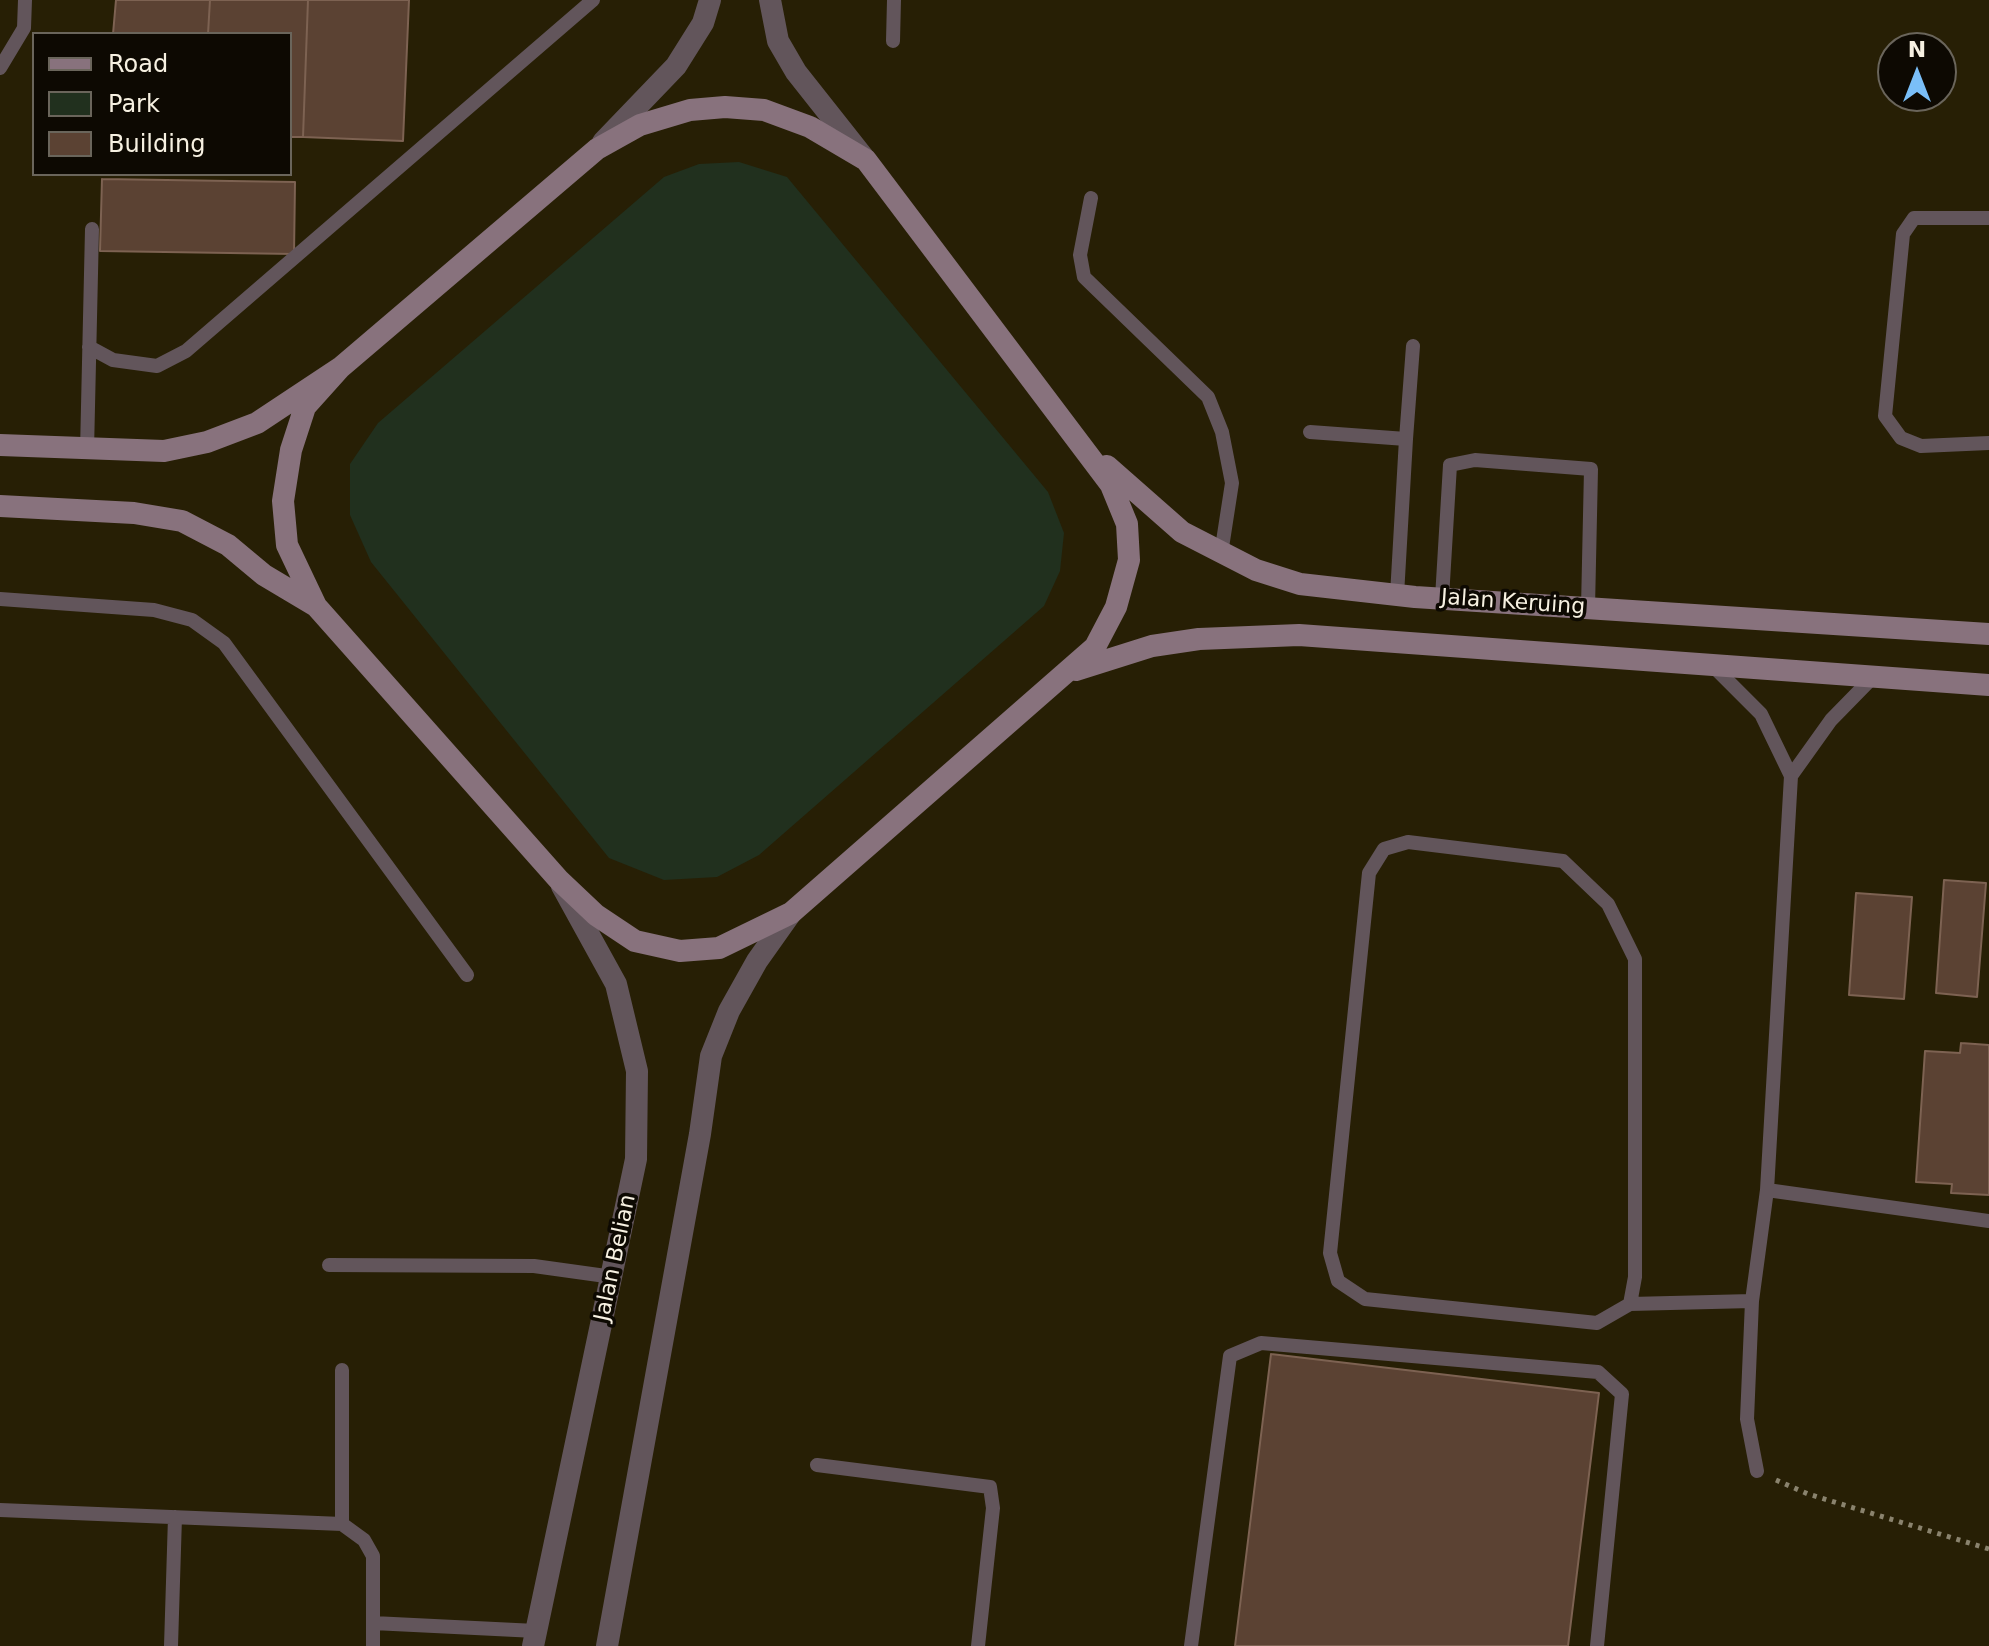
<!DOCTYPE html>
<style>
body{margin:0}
#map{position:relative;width:1989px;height:1646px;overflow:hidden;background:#271f05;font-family:"DejaVu Sans",sans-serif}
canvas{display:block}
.legend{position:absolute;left:32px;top:32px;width:260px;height:144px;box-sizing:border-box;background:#0d0902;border:2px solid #6a655b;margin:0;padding:10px 14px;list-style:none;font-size:24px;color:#f6f0e1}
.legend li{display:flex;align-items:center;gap:16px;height:40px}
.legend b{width:40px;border:2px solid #6a655b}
.north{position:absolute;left:1877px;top:32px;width:80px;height:80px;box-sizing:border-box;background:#0d0902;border:2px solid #6a655b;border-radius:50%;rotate:0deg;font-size:22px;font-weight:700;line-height:32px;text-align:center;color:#f6f0e1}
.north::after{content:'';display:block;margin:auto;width:28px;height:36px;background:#7abff8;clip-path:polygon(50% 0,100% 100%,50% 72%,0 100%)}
</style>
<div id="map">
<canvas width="1989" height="1646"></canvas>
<ul class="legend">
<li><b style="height:10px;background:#88727d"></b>Road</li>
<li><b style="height:22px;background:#21301e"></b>Park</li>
<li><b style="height:22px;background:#5b4233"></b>Building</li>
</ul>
<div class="north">N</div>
</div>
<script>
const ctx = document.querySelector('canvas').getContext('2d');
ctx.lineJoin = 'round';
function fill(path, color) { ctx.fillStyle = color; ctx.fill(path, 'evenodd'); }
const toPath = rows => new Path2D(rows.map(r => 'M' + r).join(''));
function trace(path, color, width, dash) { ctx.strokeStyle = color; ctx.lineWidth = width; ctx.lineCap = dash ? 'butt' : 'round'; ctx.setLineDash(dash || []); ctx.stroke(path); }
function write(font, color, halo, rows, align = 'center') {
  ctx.font = font + ' "DejaVu Sans",sans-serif'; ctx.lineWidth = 7; ctx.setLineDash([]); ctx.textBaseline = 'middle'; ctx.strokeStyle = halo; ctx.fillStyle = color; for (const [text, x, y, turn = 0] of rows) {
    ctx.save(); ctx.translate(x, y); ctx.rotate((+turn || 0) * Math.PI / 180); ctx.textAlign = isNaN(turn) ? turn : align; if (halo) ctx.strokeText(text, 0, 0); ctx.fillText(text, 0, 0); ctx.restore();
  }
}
fill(toPath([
 [739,162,787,177,1048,492,1064,533,1060,571,1044,606,759,855,717,877,664,880,609,858,371,562,350,515,350,464,378,423,664,177,699,164]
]), '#21301e');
const building = toPath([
 [116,0,210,0,208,34,113,34,116,0],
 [210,0,308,0,303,137,290,137,290,34,208,34,210,0],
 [308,0,409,0,403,141,303,137,308,0],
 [102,179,295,182,294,254,100,251,102,179],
 [1944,880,1986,883,1977,997,1936,993,1944,880],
 [1856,893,1912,897,1904,999,1849,995,1856,893],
 [1961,1043,1989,1045,1989,1195,1951,1193,1952,1184,1916,1182,1925,1051,1960,1053,1961,1043],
 [1271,1354,1599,1393,1568,1646,1235,1646,1271,1354]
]);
fill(building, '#5b4233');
trace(building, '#7d6252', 2);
trace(toPath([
 [1776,1480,1808,1494,1989,1549]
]), '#8a836e', 5, [4, 6]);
trace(toPath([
 [893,41,894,0],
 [0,68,24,28,25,0],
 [1091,198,1080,255,1084,277,1208,397,1222,432,1232,483,1221,554],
 [1989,218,1914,218,1903,234,1885,416,1901,438,1921,446,1989,443],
 [89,347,113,360,157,366,186,351,593,0],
 [1310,432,1406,439,1397,595],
 [1406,439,1413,346],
 [87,451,92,229],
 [1442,598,1450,465,1475,460,1591,469,1588,608],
 [0,599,154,610,192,620,224,643,467,975],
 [1712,665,1761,714,1791,776,1767,1190,1752,1301,1747,1419,1757,1471],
 [1791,776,1831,720,1874,676],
 [1408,842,1563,861,1608,904,1635,959,1635,1277,1630,1304,1597,1323,1365,1299,1338,1281,1330,1253,1369,873,1384,849,1408,842],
 [1767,1190,1989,1221],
 [329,1265,534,1266,613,1277],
 [1630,1304,1752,1301],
 [342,1370,342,1524],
 [817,1465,990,1487,993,1508,978,1646],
 [0,1510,342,1524,364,1540,373,1556,373,1623,536,1631],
 [373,1623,373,1646],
 [171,1646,175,1517],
 [1191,1646,1230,1356,1261,1343,1598,1372,1622,1394,1597,1646]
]), '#62555b', 14);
trace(toPath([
 [770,0,778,41,796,72,864,158],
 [603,142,676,66,703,23,710,0],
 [533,1646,636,1159,637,1071,616,984,562,886],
 [607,1646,700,1134,711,1056,729,1011,757,961,791,913]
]), '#62555b', 22);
trace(toPath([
 [0,445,164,451,207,442,257,423,340,368,597,149,640,125,690,110,725,107,764,110,810,127,866,160,1111,485,1127,524,1129,560,1116,607,1095,647,791,913,719,948,680,951,635,941,596,915,559,880,316,606,287,545,283,501,291,450,305,407,340,368],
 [1107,466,1182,532,1256,570,1300,584,1415,597,1989,634],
 [0,506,134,513,182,521,228,545,264,575,316,606],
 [1076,670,1152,646,1199,639,1299,635,1989,685]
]), '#88727d', 22);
write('22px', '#f6f0e1', '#0d0902', [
 ["Jalan Keruing",1513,603,4],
 ["Jalan Belian",616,1258,-78]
]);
</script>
